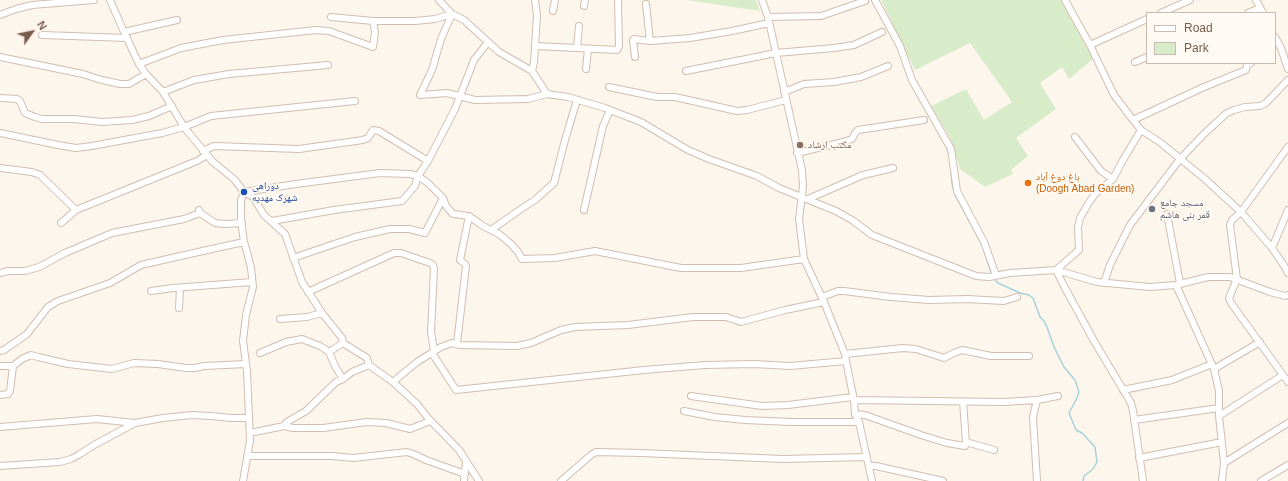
<!DOCTYPE html>
<meta charset="utf-8">
<style>
body{margin:0}
#map{position:relative;width:1288px;height:481px;overflow:hidden;background:#fdf6ec;font-family:Helvetica,sans-serif}
canvas{display:block}
.legend{position:absolute;left:1146px;top:12px;width:130px;height:52px;box-sizing:border-box;background:#fffaf3;border:1px solid #cabbb1;margin:0;padding:5px 7px;list-style:none;font-size:12px;color:#7a5c4d}
.legend li{display:flex;align-items:center;gap:8px;height:20px}
.legend b{width:20px;border:1px solid #cabbb1}
.north{position:absolute;left:12px;top:12px;width:40px;height:40px;-webkit-text-stroke:3px #fffaf3;paint-order:stroke;rotate:57deg;font-size:11px;font-weight:700;line-height:16px;text-align:center;color:#7a5c4d}
.north::after{content:'';display:block;margin:auto;width:14px;height:18px;background:#7a5c4d;clip-path:polygon(50% 0,100% 100%,50% 72%,0 100%)}
</style>
<div id="map">
<canvas width="1288" height="481"></canvas>
<ul class="legend">
<li><b style="height:5px;background:#fff"></b>Road</li>
<li><b style="height:11px;background:#d8ecc9"></b>Park</li>
</ul>
<div class="north">N</div>
</div>
<script>
const ctx = document.querySelector('canvas').getContext('2d');
ctx.lineJoin = 'round';
function fill(path, color) { ctx.fillStyle = color; ctx.fill(path, 'evenodd'); }
const toPath = rows => new Path2D(rows.map(r => 'M' + r).join(''));
function trace(path, color, width, dash) { ctx.strokeStyle = color; ctx.lineWidth = width; ctx.lineCap = dash ? 'butt' : 'round'; ctx.setLineDash(dash || []); ctx.stroke(path); }
function write(font, color, halo, rows, align = 'center') {
  ctx.font = font + ' Helvetica,"Noto Naskh Arabic",sans-serif'; ctx.lineWidth = 3.5; ctx.setLineDash([]); ctx.textBaseline = 'middle'; ctx.strokeStyle = halo; ctx.fillStyle = color; for (const [text, x, y, turn = 0] of rows) {
    ctx.save(); ctx.translate(x, y); ctx.rotate((+turn || 0) * Math.PI / 180); ctx.textAlign = isNaN(turn) ? turn : align; if (halo) ctx.strokeText(text, 0, 0); ctx.fillText(text, 0, 0); ctx.restore();
  }
}
fill(toPath([
 [687,0,756,0,760,11],
 [881,0,1061,0,1093,59,1069,79,1062,67,1040,83,1056,109,1016,138,1028,156,1011,170,1013,174,985,187,960,169,950,137,931,106,966,89,984,120,1012,102,970,43,915,70]
]), '#d8ecc9');
trace(toPath([
 [946,146,949,154],
 [951,171,952,183,955,195,982,245,992,275],
 [993,278,998,283,1020,293,1029,295,1033,298,1040,317,1044,321,1047,327,1054,347,1064,367,1075,380,1079,392,1076,400,1069,413,1076,430,1082,433,1095,447,1097,462,1093,469,1084,476,1083,481]
]), '#a5d3da', 1.5);
const street = toPath([
 [110,0,124,32,139,64,146,74,163,92,184,127,212,161,235,180,244,192,253,197,264,215,285,234,302,282,322,313,342,338,343,343,367,358,369,365,393,382,417,404,428,418,459,450,479,481],
 [439,0,452,14,464,20,499,52,532,71,547,94],
 [762,0,768,17,802,170,803,186,799,219,804,259,824,302,845,354,846,361,854,400,855,414,859,422,872,481],
 [875,0,900,46,912,80,951,149,957,191,984,242,996,275],
 [1065,0,1090,45,1114,95,1133,120,1141,130,1161,143,1205,179,1241,212,1272,248,1283,264,1288,273],
 [1256,0,1263,13],
 [646,4,650,41],
 [584,6,585,0],
 [553,11,555,0],
 [1161,13,1190,0],
 [1248,13,1260,8],
 [0,15,16,9,32,5,94,0],
 [331,17,373,21,415,21,435,19,452,14],
 [768,17,821,16,865,1],
 [124,32,177,20],
 [42,35,127,38],
 [1275,37,1281,48,1288,69],
 [1090,45,1147,19],
 [536,46,617,50,619,46,618,0],
 [577,48,579,26],
 [0,57,83,74,98,79,120,84,129,84,146,74],
 [635,57,633,40,634,39,650,41,690,38,732,31,769,23],
 [1135,62,1147,57],
 [139,64,181,48,223,40,316,30,329,31,373,47,375,32,373,21],
 [586,69,588,49],
 [532,71,534,62,537,15,535,0],
 [686,71,776,53,834,48,854,45,882,32],
 [609,87,657,97,675,97,737,111,747,110,786,100],
 [163,92,194,80,229,74,328,65],
 [784,92,804,84,834,82,861,77,888,66],
 [420,95,447,93,475,100,528,99,547,94,568,97,605,108,641,122,688,150,709,159,757,176,779,188,836,211,852,220,872,235,976,276,989,277,1010,273,1056,270,1097,282,1150,287,1176,285,1208,277,1230,277,1270,292,1285,296,1288,295],
 [420,95,432,70,441,39,452,14],
 [0,98,17,99,20,101,25,113,35,117,42,119,74,119,102,122,132,120,149,116,172,106],
 [1133,120,1204,87,1246,70,1247,65,1251,63],
 [1141,130,1123,160,1113,179,1095,194,1088,204,1080,218,1078,227,1079,250,1056,270,1064,286,1094,341,1131,403,1133,411,1143,481],
 [0,133,58,145,76,148,92,146,162,133,184,127,211,116,355,101],
 [1075,137,1101,171,1113,179],
 [1288,147,1241,212,1232,220,1230,225,1237,279,1229,298,1231,303,1288,382],
 [203,151,214,146,299,149,363,140,368,138,373,130,379,131,428,161],
 [797,153,843,142,852,139,855,133,858,130,924,120],
 [0,168,32,172,40,175,76,210],
 [808,199,863,175,893,168],
 [199,210,200,213,215,223,225,224,242,223],
 [584,210,603,126,610,110],
 [1167,214,1180,283],
 [272,221,334,210,402,201,415,186,418,176,428,161,455,109,474,60,488,42],
 [61,223,76,210,197,161,207,155],
 [491,230,521,209,535,200,554,183,565,140,577,100],
 [1272,248,1288,210],
 [293,258,355,237,390,229,409,229,425,233,443,198],
 [0,273,8,271,25,271,39,267,65,253,112,233,184,219,200,213],
 [1104,283,1110,265,1130,225,1180,159,1205,133,1227,113,1234,110,1245,107,1260,106,1266,103,1288,80],
 [1176,285,1214,369,1219,391,1219,416,1224,463,1222,481],
 [151,291,173,288,252,282],
 [308,292,394,253,401,253,430,263,433,265,434,269,431,332,434,351],
 [822,297,838,291,844,291,891,297,929,300,967,299,1004,301,1017,297],
 [179,308,180,288],
 [280,319,307,317,322,313],
 [457,344,466,266,465,264,460,260,469,216],
 [0,351,4,350,27,334,48,307,58,301,110,283,141,265,207,250,244,242],
 [329,352,343,343],
 [260,353,286,342,302,339,320,346,329,352,335,366,343,379],
 [432,353,456,390,644,370,705,365,754,364,790,366,846,361],
 [845,354,903,348,916,349,944,358,954,353,962,350,991,356,1029,356],
 [0,366,13,366],
 [1214,369,1260,342],
 [393,382,417,362,441,347,452,343,459,345,517,346,531,343,561,330,575,327,628,325,693,317,726,317,741,322,785,310,824,302],
 [1123,390,1172,380,1212,364],
 [0,395,8,394,10,391,13,366,22,359,31,355,38,357,68,364,112,369,134,363,158,364,186,368,195,368,204,366,246,364],
 [691,396,762,406,788,405,853,397],
 [854,400,1004,402,1037,400,1058,396],
 [1037,400,1033,417,1037,481],
 [684,411,715,417,745,420,792,422,859,422],
 [855,414,865,415,921,435,947,443,965,446,966,442,963,402],
 [1219,416,1283,375],
 [1134,420,1219,408],
 [284,426,287,422,306,411,336,382,343,379,352,372,369,365],
 [0,427,97,419,135,423,163,418,192,415,211,416,231,418,249,418],
 [250,433,284,426,293,428,323,428,367,422,386,423,410,429,430,421],
 [966,442,994,450],
 [247,456,332,456,353,458,407,452,413,454,426,460,465,474],
 [1139,458,1222,442],
 [1224,463,1288,423],
 [0,466,60,462,71,459,80,454,94,445,135,423],
 [869,466,876,466,943,481],
 [243,481,250,441,247,371,243,341,246,315,253,287,251,268,247,252,244,242,241,220,241,200,244,192,296,184,380,173,410,174,418,176,428,183,443,198,446,206,453,214,469,216,483,226,499,234,511,244,518,252,522,259,555,258,595,251,681,268,741,268,804,259],
 [464,481,466,462],
 [561,481,591,455,596,452,641,453,783,459,867,457],
 [1261,481,1288,465]
]);
trace(street, '#d1beb0', 8);
trace(street, '#fff', 6);
for (const [x, y, r, color] of [
 [800,145,4,"#8d6e63"],
 [1028,183,4,"#e8710a"],
 [244,192,4,"#1a4fb4"],
 [1152,209,4,"#6b7280"]
]) { const dot = new Path2D(); dot.arc(x, y, r, 0, 2 * Math.PI); ctx.fillStyle = color; ctx.fill(dot); trace(dot, '#fffaf3', 1.5); }
write('10px', '#785e54', '#fffaf3', [
 ["مکتب ارشاد",808,145]
], 'left');
write('10px', '#c56008', '#fffaf3', [
 ["باغ دوغ آباد",1036,177],
 ["(Doogh Abad Garden)",1036,189]
], 'left');
write('10px', '#164399', '#fffaf3', [
 ["دوراهی",252,186],
 ["شهرک مهدیه",252,198]
], 'left');
write('10px', '#5b616d', '#fffaf3', [
 ["مسجد جامع",1160,203],
 ["قمر بنی هاشم",1160,215]
], 'left');
</script>
